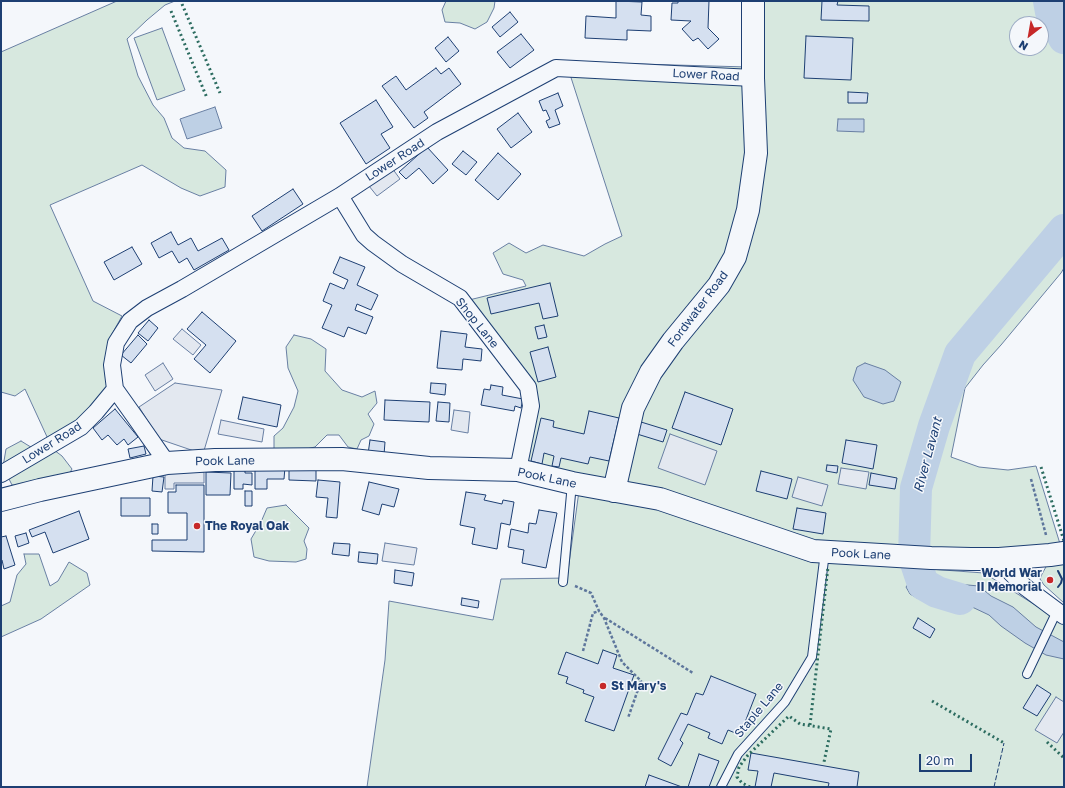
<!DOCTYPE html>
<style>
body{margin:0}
#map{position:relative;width:1065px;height:788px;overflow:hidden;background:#f4f7fb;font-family:"Golos Text",sans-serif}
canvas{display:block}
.frame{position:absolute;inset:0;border:2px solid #1d3f73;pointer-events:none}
.north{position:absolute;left:1009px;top:16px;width:40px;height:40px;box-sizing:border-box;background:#f4f7fb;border:1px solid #9eadc5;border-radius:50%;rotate:211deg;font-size:11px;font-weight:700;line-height:16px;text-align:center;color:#1d3f73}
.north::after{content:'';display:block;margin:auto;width:14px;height:18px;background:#c62828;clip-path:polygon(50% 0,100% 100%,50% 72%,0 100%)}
.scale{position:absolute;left:919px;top:754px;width:53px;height:18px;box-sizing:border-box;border:2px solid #1d3f73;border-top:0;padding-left:5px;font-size:12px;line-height:14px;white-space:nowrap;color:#1d3f73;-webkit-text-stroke:3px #f4f7fb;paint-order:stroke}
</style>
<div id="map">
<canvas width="1065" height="788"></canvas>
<div class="frame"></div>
<div class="north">N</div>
<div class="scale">20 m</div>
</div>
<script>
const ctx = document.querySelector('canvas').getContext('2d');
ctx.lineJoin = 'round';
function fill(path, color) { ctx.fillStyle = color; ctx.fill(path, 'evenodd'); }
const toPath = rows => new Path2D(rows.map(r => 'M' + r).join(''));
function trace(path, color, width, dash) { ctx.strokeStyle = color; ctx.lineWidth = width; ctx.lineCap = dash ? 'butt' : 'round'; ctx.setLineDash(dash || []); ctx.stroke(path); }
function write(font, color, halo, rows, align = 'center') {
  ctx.font = font + ' "Golos Text",sans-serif'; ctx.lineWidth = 3; ctx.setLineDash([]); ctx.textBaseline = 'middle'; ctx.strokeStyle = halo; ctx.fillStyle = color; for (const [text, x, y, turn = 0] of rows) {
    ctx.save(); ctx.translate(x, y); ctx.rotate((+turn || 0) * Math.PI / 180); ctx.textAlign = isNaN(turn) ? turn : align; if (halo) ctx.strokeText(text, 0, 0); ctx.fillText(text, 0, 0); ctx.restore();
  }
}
const green = toPath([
 [117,1,175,1,165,5,147,20,127,39,138,76,153,105,164,118,172,138,184,148,205,151,226,170,225,187,200,196,181,188,142,165,50,205,93,301,122,316,112,334,105,362,108,386,78,420,48,439,25,389,15,396,1,392,1,52,117,1],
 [446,1,495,1,494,8,487,22,475,29,460,23,445,22,442,10,446,1],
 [758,1,1064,1,1064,268,1061,273,1001,345,983,365,965,388,951,457,979,467,1008,470,1036,466,1061,547,1002,554,813,547,522,467,534,406,465,301,526,286,523,280,503,274,493,253,509,243,526,253,543,245,584,256,605,244,622,236,566,62,748,67,758,1],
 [1017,24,1041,24,1041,48,1017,48,1017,24],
 [162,28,185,90,157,100,134,38,162,28],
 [294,335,311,339,326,349,325,371,342,390,362,397,375,391,377,403,368,414,374,424,369,436,361,440,357,449,348,447,339,435,327,435,315,447,298,451,274,450,274,436,283,428,294,407,298,391,288,368,286,347,294,335],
 [21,441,34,449,54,450,62,456,72,469,67,478,25,487,12,485,3,467,6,449,21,441],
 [579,491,658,506,811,562,834,562,984,573,1064,623,1064,787,367,787,385,660,389,601,493,620,501,579,567,578,579,491],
 [286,505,309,528,304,541,307,549,306,559,296,562,269,561,254,557,251,539,261,522,267,508,286,505],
 [24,554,39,554,50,586,58,581,69,562,87,573,90,585,41,619,1,637,1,606,10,602,17,575,26,564,24,554],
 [1064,560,1064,603,1044,585,1040,579,1042,574,1047,565,1064,560]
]);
fill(green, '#d7e8df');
trace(green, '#687fa3', 1);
const parking = toPath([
 [392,168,400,179,377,196,369,186,392,168],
 [182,329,201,345,193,355,173,339,182,329],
 [163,363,173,379,155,391,145,375,163,363],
 [175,383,222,390,203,454,159,439,139,407,175,383],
 [454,410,470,412,468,433,451,430,454,410],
 [221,420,264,429,262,442,218,434,221,420],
 [670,434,717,451,705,485,658,468,670,434],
 [841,468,869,472,866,489,838,484,841,468],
 [165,471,204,472,204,483,174,483,174,489,165,489,165,471],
 [798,477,828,485,822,506,792,497,798,477],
 [385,543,417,548,414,565,382,561,385,543],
 [1056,697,1064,702,1064,732,1057,743,1035,730,1056,697]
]);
fill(parking, '#e3e8f0');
trace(parking, '#687fa3', 1);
const water = toPath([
 [215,107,222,128,187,139,180,119,215,107],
 [838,119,864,119,864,132,837,131,838,119],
 [865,363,885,370,901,382,894,401,883,404,864,397,853,380,857,367,865,363],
 [911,580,979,586,991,596,1013,607,1036,627,1064,642,1064,659,1046,655,1025,643,1001,626,989,615,970,606,917,598,910,594,906,587,911,580]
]);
fill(water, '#bed0e5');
trace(water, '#687fa3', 1);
trace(toPath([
 [1049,1,1051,12,1064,38],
 [960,599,937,592,923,584,914,557,916,488,934,426,960,354,1064,230]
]), '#bed0e5', 32);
const building = toPath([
 [616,1,642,2,641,15,651,16,651,31,627,30,627,40,585,38,586,16,616,18,616,1],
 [678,1,709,1,708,28,719,39,708,49,698,38,693,41,682,29,691,21,671,20,672,3,678,3,678,1],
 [822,1,838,1,837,5,869,6,869,21,821,20,822,1],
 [510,12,518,22,500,37,492,27,510,12],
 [521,34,534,50,510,68,497,52,521,34],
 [806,36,853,38,851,80,804,78,806,36],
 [448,37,459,51,446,62,435,48,448,37],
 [436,68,441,74,449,68,461,84,424,112,428,118,414,128,382,86,396,76,406,90,436,68],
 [848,92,868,93,867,103,848,103,848,92],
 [558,93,563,106,555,110,560,124,549,128,546,121,550,119,546,110,543,111,539,101,558,93],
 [376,100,393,127,381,134,390,148,366,164,340,123,376,100],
 [518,113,532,132,511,148,497,129,518,113],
 [427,147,448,170,433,184,419,168,406,179,399,172,427,147],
 [463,151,477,162,466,175,452,164,463,151],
 [498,153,521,174,498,200,475,180,498,153],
 [293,189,303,204,262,231,252,216,293,189],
 [171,232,178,245,191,238,198,251,222,238,229,250,194,270,187,258,179,263,172,251,159,258,151,243,171,232],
 [132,247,142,264,114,280,104,262,132,247],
 [340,257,365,267,357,285,378,295,371,310,357,304,355,310,373,317,366,334,348,327,344,337,322,328,332,305,323,301,330,283,344,289,348,280,333,273,340,257],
 [550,283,558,316,543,319,539,303,491,314,487,298,550,283],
 [202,312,236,341,210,373,194,359,206,345,187,329,202,312],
 [149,320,158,328,148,341,138,333,149,320],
 [544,325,547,337,538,339,535,327,544,325],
 [441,331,467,334,465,347,482,349,481,361,463,359,462,370,437,368,441,331],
 [138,335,147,344,131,363,121,355,138,335],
 [548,347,556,377,538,382,530,352,548,347],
 [431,383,446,384,445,395,430,393,431,383],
 [491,385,503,387,502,395,523,399,521,408,515,406,514,411,481,405,484,389,490,390,491,385],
 [685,392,733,409,721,445,672,428,685,392],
 [243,397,281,405,277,427,238,419,243,397],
 [385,400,430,402,429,422,384,420,385,400],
 [438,402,450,403,449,422,436,421,438,402],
 [115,409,138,437,128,445,124,439,117,445,108,435,102,440,93,428,115,409],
 [589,411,619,418,609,461,590,457,588,464,561,458,559,467,552,466,554,456,544,453,542,464,531,461,541,418,554,421,553,427,584,434,589,411],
 [641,422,667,430,663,442,637,434,641,422],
 [370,440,385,442,384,455,368,454,370,440],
 [846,440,877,445,873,469,842,463,846,440],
 [144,446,146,454,130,458,128,449,144,446],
 [827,465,838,466,837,473,826,471,827,465],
 [289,466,316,466,316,481,289,480,289,466],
 [255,467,285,467,284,479,267,479,267,489,255,489,255,467],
 [234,470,245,470,245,473,252,473,252,485,243,484,243,489,234,489,234,470],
 [761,471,792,479,787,499,756,491,761,471],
 [206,472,231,473,230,495,206,495,206,472],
 [871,473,897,478,895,489,869,485,871,473],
 [153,476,164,477,162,492,152,491,153,476],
 [318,480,340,482,337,518,326,517,328,498,316,497,318,480],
 [369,482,399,489,394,507,382,504,379,515,362,510,369,482],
 [176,485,204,485,204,552,152,551,152,540,187,540,187,513,168,513,168,492,176,492,176,485],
 [245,491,252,491,252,506,245,506,245,491],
 [466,492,486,495,484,500,502,504,503,500,514,502,510,525,501,523,497,549,472,544,475,528,460,525,466,492],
 [121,498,150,498,150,516,121,516,121,498],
 [797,508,826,513,823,534,793,529,797,508],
 [539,510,557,513,546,568,522,563,524,550,508,547,511,529,528,533,529,523,536,524,539,510],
 [79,511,89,539,53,553,45,532,32,537,29,530,79,511],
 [152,524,158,524,158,534,152,534,152,524],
 [26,533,29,543,18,547,15,536,26,533],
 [6,536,15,565,4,569,2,560,1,560,1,537,6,536],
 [334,543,350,544,349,556,332,554,334,543],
 [359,552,378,554,377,564,358,562,359,552],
 [395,570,414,573,412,586,394,583,395,570],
 [462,598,479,601,478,608,461,605,462,598],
 [918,618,935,629,930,638,913,628,918,618],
 [603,650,617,655,613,668,634,675,614,731,585,721,594,697,583,693,584,690,566,683,568,677,558,674,566,652,598,664,603,650],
 [711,676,756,694,740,735,728,730,722,744,708,738,710,733,688,724,680,740,683,743,671,766,658,759,681,713,687,715,696,693,703,695,711,676],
 [1037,685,1051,694,1037,716,1023,708,1037,685],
 [751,753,859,772,857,787,828,787,829,783,774,773,771,787,755,787,758,771,748,770,751,753],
 [699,754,719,761,709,787,688,787,699,754],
 [649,775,682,787,645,787,649,775]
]);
fill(building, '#d5e0f0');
trace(building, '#1d3f73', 1);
const lane = toPath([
 [563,582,572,483],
 [1027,674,1057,611],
 [721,787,738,754,785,702,812,657,825,552]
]);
const street = toPath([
 [340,196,364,235,373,243,402,264,460,298,528,387,531,406,518,470],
 [115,389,137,420,167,463],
 [1,474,81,427,96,412,115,389,112,365,116,343,130,321,147,308,182,289,340,196,437,132,556,68,753,78],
 [999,559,1011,573,1025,587,1064,616]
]);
const secondary = toPath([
 [614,491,633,408,651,372,673,341,719,285,735,257,748,210,756,153,753,78,753,1],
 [1,500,40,490,167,463,215,460,342,459,429,468,518,470,572,483,660,499,813,551,931,558,971,559,999,559,1050,555,1064,553]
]);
trace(lane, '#1d3f73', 10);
trace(street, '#1d3f73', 18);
trace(secondary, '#1d3f73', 24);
trace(toPath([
 [1031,479,1046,535],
 [575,586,591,593,599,611,604,618,622,662,641,681,628,718],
 [605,618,693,673],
 [583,651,593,613,599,611],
 [630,686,638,689]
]), '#5e769c', 2.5, [3, 2]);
trace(lane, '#f4f7fb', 8);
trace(street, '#f4f7fb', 16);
trace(secondary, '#f4f7fb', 22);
trace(toPath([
 [182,4,220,93],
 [171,11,207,98],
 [1041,467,1064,541],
 [932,701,1004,743],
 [810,725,828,567],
 [1047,742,1064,758],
 [750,787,742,783,737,777,739,767,748,755,789,716,800,724,831,729,824,762]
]), '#2c6c60', 3, [2, 3]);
trace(toPath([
 [994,787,1004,743]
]), '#1d3f73', 1, [5, 2]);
trace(toPath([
 [1058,571,1062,579,1061,583,1058,587]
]), '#1d3f73', 2);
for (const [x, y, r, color] of [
 [197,526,4,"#c62828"],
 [1050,580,4,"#c62828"],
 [603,686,4,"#c62828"]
]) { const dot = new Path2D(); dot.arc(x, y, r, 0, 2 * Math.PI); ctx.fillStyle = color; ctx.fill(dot); trace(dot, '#f4f7fb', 1.5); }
write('12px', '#1d3f73', '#f4f7fb', [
 ["Lower Road",706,75,3],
 ["Lower Road",395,160,-33],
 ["Fordwater Road",698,309,-53],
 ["Shop Lane",477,323,51],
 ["Lower Road",52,443,-32],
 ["Pook Lane",225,461,-1],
 ["Pook Lane",547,478,12],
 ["Pook Lane",861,554,3],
 ["Staple Lane",759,710,-50]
]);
write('bold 12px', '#1d3f73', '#f4f7fb', [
 ["The Royal Oak",205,526],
 ["World War",1042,573,"right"],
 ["II Memorial",1042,587,"right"],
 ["St Mary's",611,686]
], 'left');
write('italic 13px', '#1d3f73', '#f4f7fb', [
 ["River Lavant",928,455,-75]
]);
</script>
